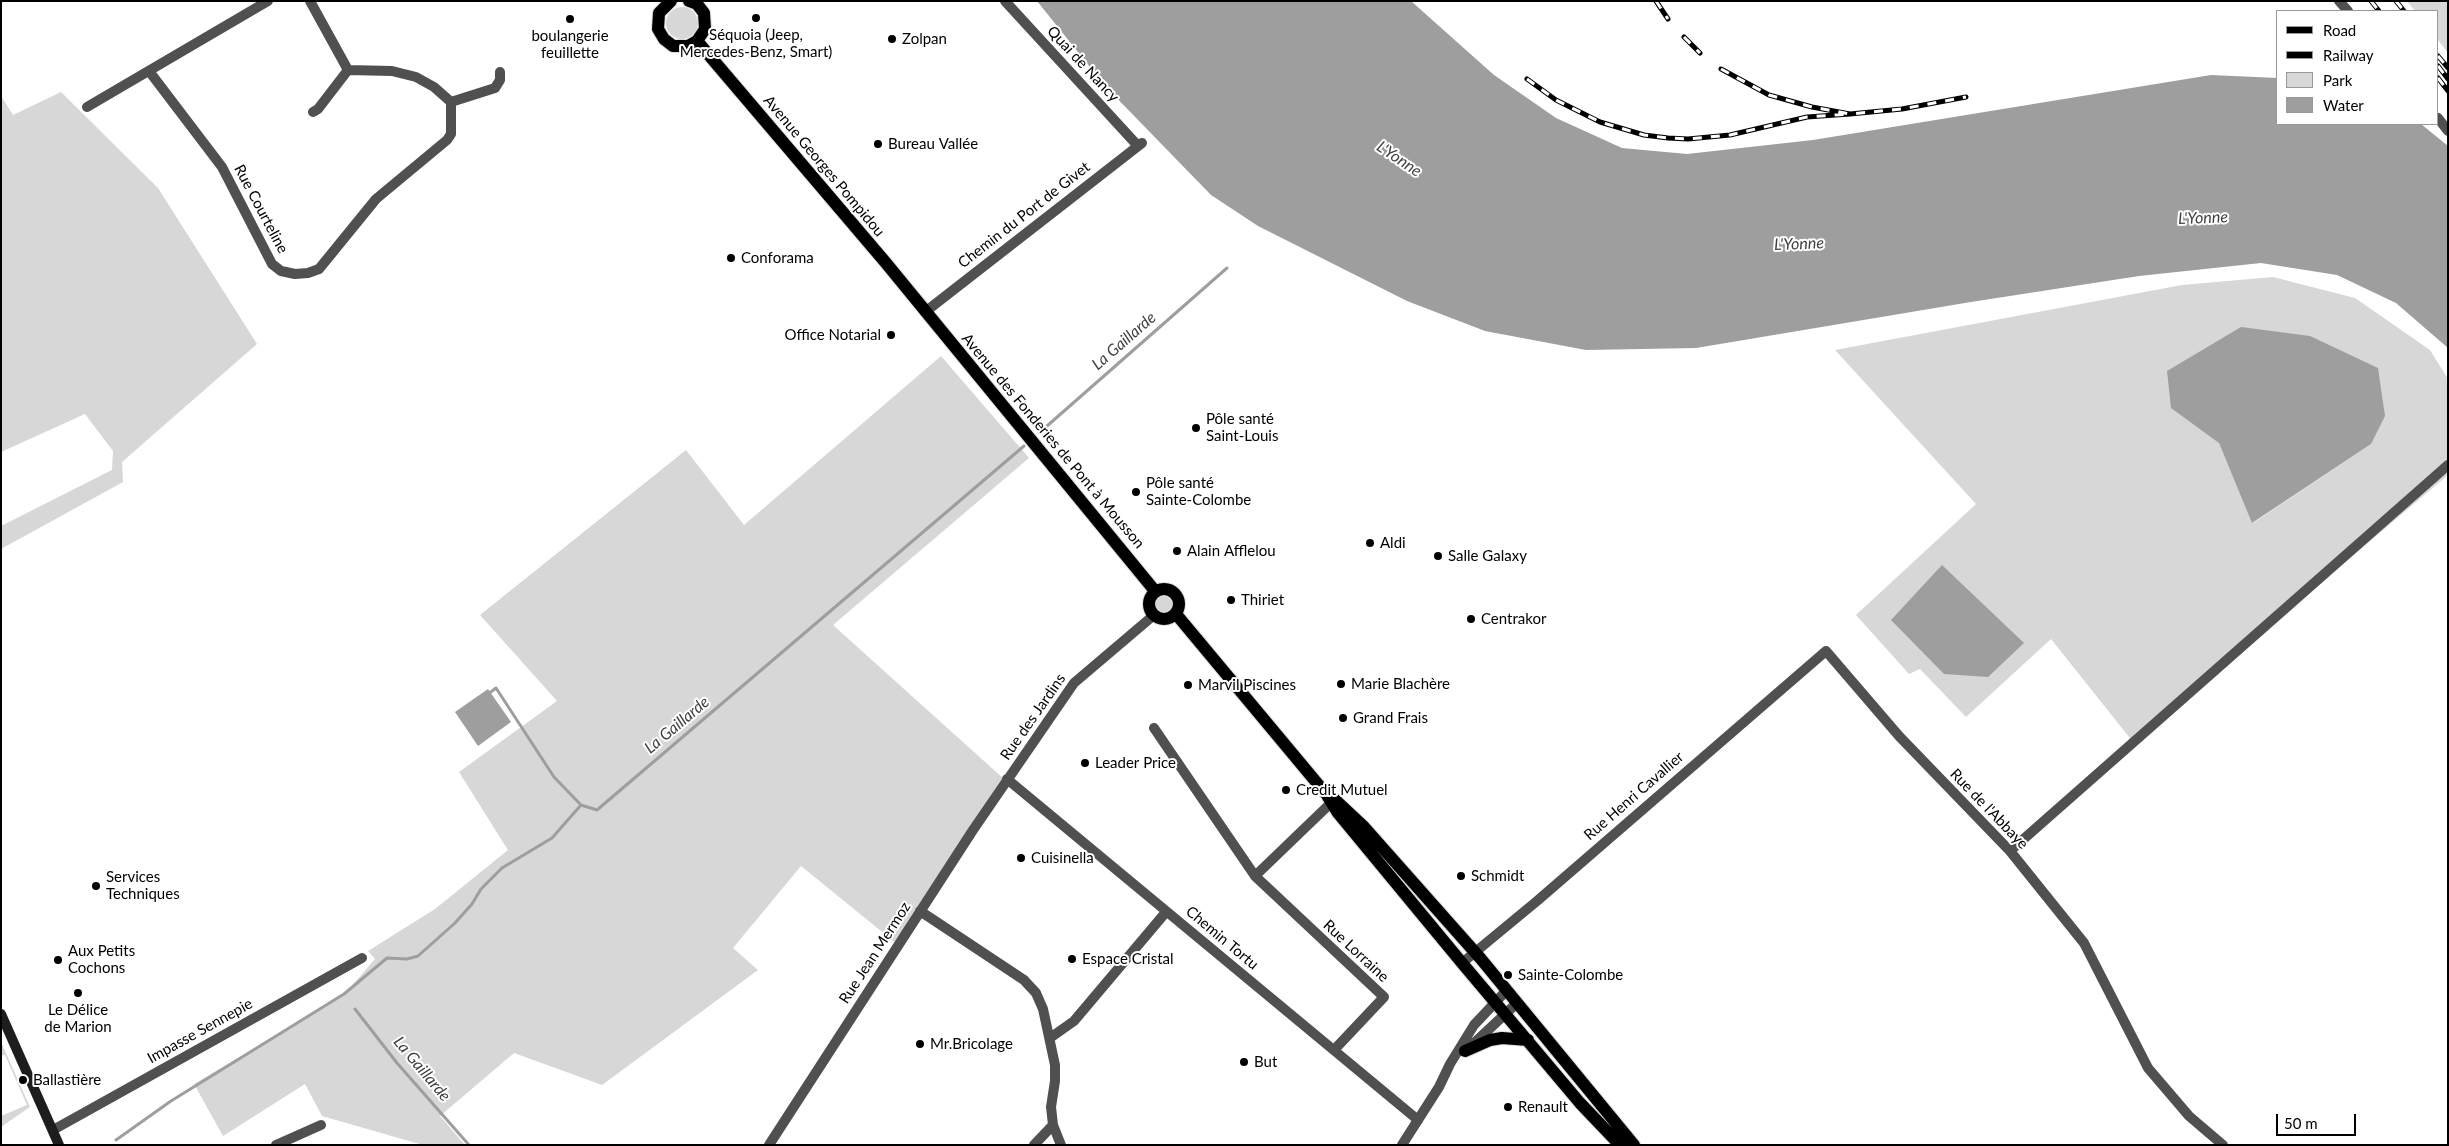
<!DOCTYPE html>
<meta charset="utf-8">
<style>
body{margin:0}
#map{position:relative;width:2449px;height:1146px;overflow:hidden;background:#fff;font-family:Lato,sans-serif}
canvas{display:block}
.frame{position:absolute;inset:0;border:2px solid #000;pointer-events:none}
.legend{position:absolute;left:2276px;top:10px;width:162px;height:115px;box-sizing:border-box;background:#fff;border:1px solid #999;margin:0;padding:6px 9px;list-style:none;font-size:15px;color:#000}
.legend li{display:flex;align-items:center;gap:10px;height:25px}
.legend b{width:25px;border:1px solid #999}
.scale{position:absolute;left:2276px;top:1114px;width:80px;height:22px;box-sizing:border-box;border:2px solid #000;border-top:0;padding-left:6px;font-size:15px;line-height:18px;white-space:nowrap;color:#000;-webkit-text-stroke:4px #fff;paint-order:stroke}
</style>
<div id="map">
<canvas width="2449" height="1146"></canvas>
<div class="frame"></div>
<ul class="legend">
<li><b style="height:6px;background:#000"></b>Road</li>
<li><b style="height:6px;background:#000"></b>Railway</li>
<li><b style="height:14px;background:#d7d7d7"></b>Park</li>
<li><b style="height:14px;background:#9e9e9e"></b>Water</li>
</ul>
<div class="scale">50 m</div>
</div>
<script>
const ctx = document.querySelector('canvas').getContext('2d');
ctx.lineJoin = 'round';
function fill(path, color) { ctx.fillStyle = color; ctx.fill(path, 'evenodd'); }
const toPath = rows => new Path2D(rows.map(r => 'M' + r).join(''));
function trace(path, color, width, dash) { ctx.strokeStyle = color; ctx.lineWidth = width; ctx.lineCap = dash ? 'butt' : 'round'; ctx.setLineDash(dash || []); ctx.stroke(path); }
function write(font, color, halo, rows, align = 'center') {
  ctx.font = font + ' Lato,sans-serif'; ctx.lineWidth = 4; ctx.setLineDash([]); ctx.textBaseline = 'middle'; ctx.strokeStyle = halo; ctx.fillStyle = color; for (const [text, x, y, turn = 0] of rows) {
    ctx.save(); ctx.translate(x, y); ctx.rotate((+turn || 0) * Math.PI / 180); ctx.textAlign = isNaN(turn) ? turn : align; if (halo) ctx.strokeText(text, 0, 0); ctx.fillText(text, 0, 0); ctx.restore();
  }
}
fill(toPath([
 [2407,1,2448,1,2448,53,2438,40,2438,11,2415,11],
 '666 23a16 16 0 1 1 32 0a16 16 0 1 1-32 0Z',
 [61,92,158,188,257,344,122,462,123,482,1,549,1,526,112,470,113,451,85,414,1,452,1,96,13,115],
 [2273,277,2355,298,2430,350,2448,379,2448,475,2133,742,2051,639,1966,717,1920,669,1909,674,1856,615,1976,504,1835,350,2182,285],
 [2219,443,2371,444,2253,523],
 [941,356,1029,458,833,625,1004,779,897,944,801,866,733,948,758,970,602,1085,514,1053,440,1116,465,1145,423,1145,322,1116,305,1084,223,1136,194,1084,343,996,375,959,368,951,435,909,508,850,459,772,557,701,480,615,686,450,744,525],
 '1154 604a10 10 0 1 1 20 0a10 10 0 1 1-20 0Z',
 [1,1042,30,1107,1,1127,1,1116,27,1105,5,1055,1,1056]
]), '#d7d7d7');
fill(toPath([
 [1037,1,1411,1,1494,75,1556,118,1622,148,1687,154,1813,140,2211,75,2278,78,2278,124,2421,124,2448,146,2448,348,2396,303,2337,275,2261,263,2139,276,1971,302,1696,348,1586,350,1485,331,1407,301,1258,226,1211,195,1106,87],
 [2241,327,2310,336,2378,368,2385,416,2371,444,2252,523,2219,443,2171,408,2167,371],
 [1942,565,2024,643,1988,677,1944,674,1891,620],
 [488,689,511,722,478,746,455,712]
]), '#9e9e9e');
trace(toPath([
 [1039,433,1227,268],
 [488,694,496,688,554,777,581,805],
 [355,1009,397,1063,469,1145],
 [116,1140,171,1101,344,994,387,958,407,959,418,956,455,923,472,904,481,889,502,868,552,838,581,805,597,810,1024,446]
]), '#9e9e9e', 3);
const primary = toPath([
 [671,1,659,13,658,29,664,39,673,46,688,46,697,41,705,29,704,13,697,4,689,1],
 [697,41,886,263,1155,591],
 '1149 604a15 15 0 1 1 30 0a15 15 0 1 1-30 0Z',
 [1176,614,1327,795,1338,813,1462,963,1580,1103,1620,1145],
 [1332,797,1364,827,1481,959,1634,1145],
 [1465,1051,1490,1040,1502,1038,1528,1040]
]);
trace(primary, '#dbdbdb', 14);
trace(toPath([
 [1005,1,1138,146],
 [2339,1,2348,11],
 [149,71,222,167,272,264,281,271,295,274,308,273,319,269,376,199,447,140,451,134,451,102,434,87,416,77,392,71,348,70,310,1],
 [451,102,495,88,500,80,500,72],
 [87,107,268,1],
 [313,112,318,109,348,70],
 [2438,118,2448,131],
 [925,312,1142,143],
 [1154,728,1255,876,1384,997,1334,1050],
 [1007,779,1418,1120],
 [2010,851,2448,465],
 [1255,876,1335,799],
 [920,911,1024,980,1036,993,1043,1009,1055,1065,1055,1081,1051,1107,1053,1125,1061,1145],
 [1462,963,1537,901,1826,651,1899,736,2010,851,2084,943,2148,1068,2189,1116,2223,1145],
 [1050,1038,1074,1021,1166,912],
 [53,1130,362,958],
 [276,1145,321,1125],
 [769,1145,973,830,1074,683,1154,615],
 [1034,1145,1053,1125]
]), '#505050', 10);
trace(toPath([
 [1471,1046,1517,1003],
 [1402,1145,1439,1087,1450,1064,1474,1025,1506,991]
]), '#505050', 10);
trace(toPath([
 [1,1014,59,1145]
]), '#1d1d1d', 10);
trace(primary, '#000', 12);
const rail = toPath([
 [1656,1,1668,19],
 [2371,1,2379,11],
 [2396,1,2404,11],
 [1684,37,1700,53],
 [2438,56,2448,68],
 [2438,66,2448,79],
 [1721,69,1769,95,1812,107,1850,114,1902,109,1966,97],
 [2438,78,2448,91],
 [1527,79,1556,100,1600,122,1644,135,1668,138,1688,139,1730,135,1807,117,1850,114]
]);
trace(rail, '#000', 5);
trace(rail, '#fff', 3, [9]);
for (const [x, y, r, color] of [
 [756,18,5,"#000"],
 [570,19,5,"#000"],
 [892,39,5,"#000"],
 [878,144,5,"#000"],
 [731,258,5,"#000"],
 [891,335,5,"#000"],
 [1196,428,5,"#000"],
 [1136,492,5,"#000"],
 [1370,543,5,"#000"],
 [1177,551,5,"#000"],
 [1438,556,5,"#000"],
 [1231,600,5,"#000"],
 [1471,619,5,"#000"],
 [1341,684,5,"#000"],
 [1188,685,5,"#000"],
 [1343,718,5,"#000"],
 [1085,763,5,"#000"],
 [1286,790,5,"#000"],
 [1021,858,5,"#000"],
 [1461,876,5,"#000"],
 [96,886,5,"#000"],
 [1072,959,5,"#000"],
 [58,960,5,"#000"],
 [1508,975,5,"#000"],
 [78,993,5,"#000"],
 [920,1044,5,"#000"],
 [1244,1062,5,"#000"],
 [23,1080,5,"#000"],
 [1508,1107,5,"#000"]
]) { const dot = new Path2D(); dot.arc(x, y, r, 0, 2 * Math.PI); ctx.fillStyle = color; ctx.fill(dot); trace(dot, '#fff', 2); }
write('15px', '#000', '#fff', [
 ["Séquoia (Jeep,",756,35,"center"],
 ["Mercedes-Benz, Smart)",756,52,"center"],
 ["boulangerie",570,36,"center"],
 ["feuillette",570,53,"center"],
 ["Zolpan",902,39],
 ["Bureau Vallée",888,144],
 ["Conforama",741,258],
 ["Office Notarial",881,335,"right"],
 ["Pôle santé",1206,419],
 ["Saint-Louis",1206,436],
 ["Pôle santé",1146,483],
 ["Sainte-Colombe",1146,500],
 ["Aldi",1380,543],
 ["Alain Afflelou",1187,551],
 ["Salle Galaxy",1448,556],
 ["Thiriet",1241,600],
 ["Centrakor",1481,619],
 ["Marie Blachère",1351,684],
 ["Marvil Piscines",1198,685],
 ["Grand Frais",1353,718],
 ["Leader Price",1095,763],
 ["Credit Mutuel",1296,790],
 ["Cuisinella",1031,858],
 ["Schmidt",1471,876],
 ["Services",106,877],
 ["Techniques",106,894],
 ["Aux Petits",68,951],
 ["Cochons",68,968],
 ["Espace Cristal",1082,959],
 ["Sainte-Colombe",1518,975],
 ["Le Délice",78,1010,"center"],
 ["de Marion",78,1027,"center"],
 ["Mr.Bricolage",930,1044],
 ["But",1254,1062],
 ["Ballastière",33,1080],
 ["Renault",1518,1107]
], 'left');
write('15px', '#000', '#fff', [
 ["Quai de Nancy",1083,64,47],
 ["Avenue Georges Pompidou",824,166,50],
 ["Rue Courteline",261,209,62],
 ["Chemin du Port de Givet",1024,215,-38],
 ["Avenue des Fonderies de Pont à Mousson",1053,441,50],
 ["Rue des Jardins",1033,717,-55],
 ["Rue Henri Cavallier",1634,796,-41],
 ["Rue de l'Abbaye",1989,809,46],
 ["Chemin Tortu",1222,938,40],
 ["Rue Lorraine",1356,951,43],
 ["Rue Jean Mermoz",875,953,-57],
 ["Impasse Sennepie",200,1031,-29]
]);
write('italic 16px', '#3f3f3f', '#fff', [
 ["L'Yonne",1399,159,34],
 ["L'Yonne",2203,218,-2],
 ["L'Yonne",1799,244,-2],
 ["La Gaillarde",1124,341,-41],
 ["La Gaillarde",677,725,-40],
 ["La Gaillarde",422,1069,50]
]);
</script>
